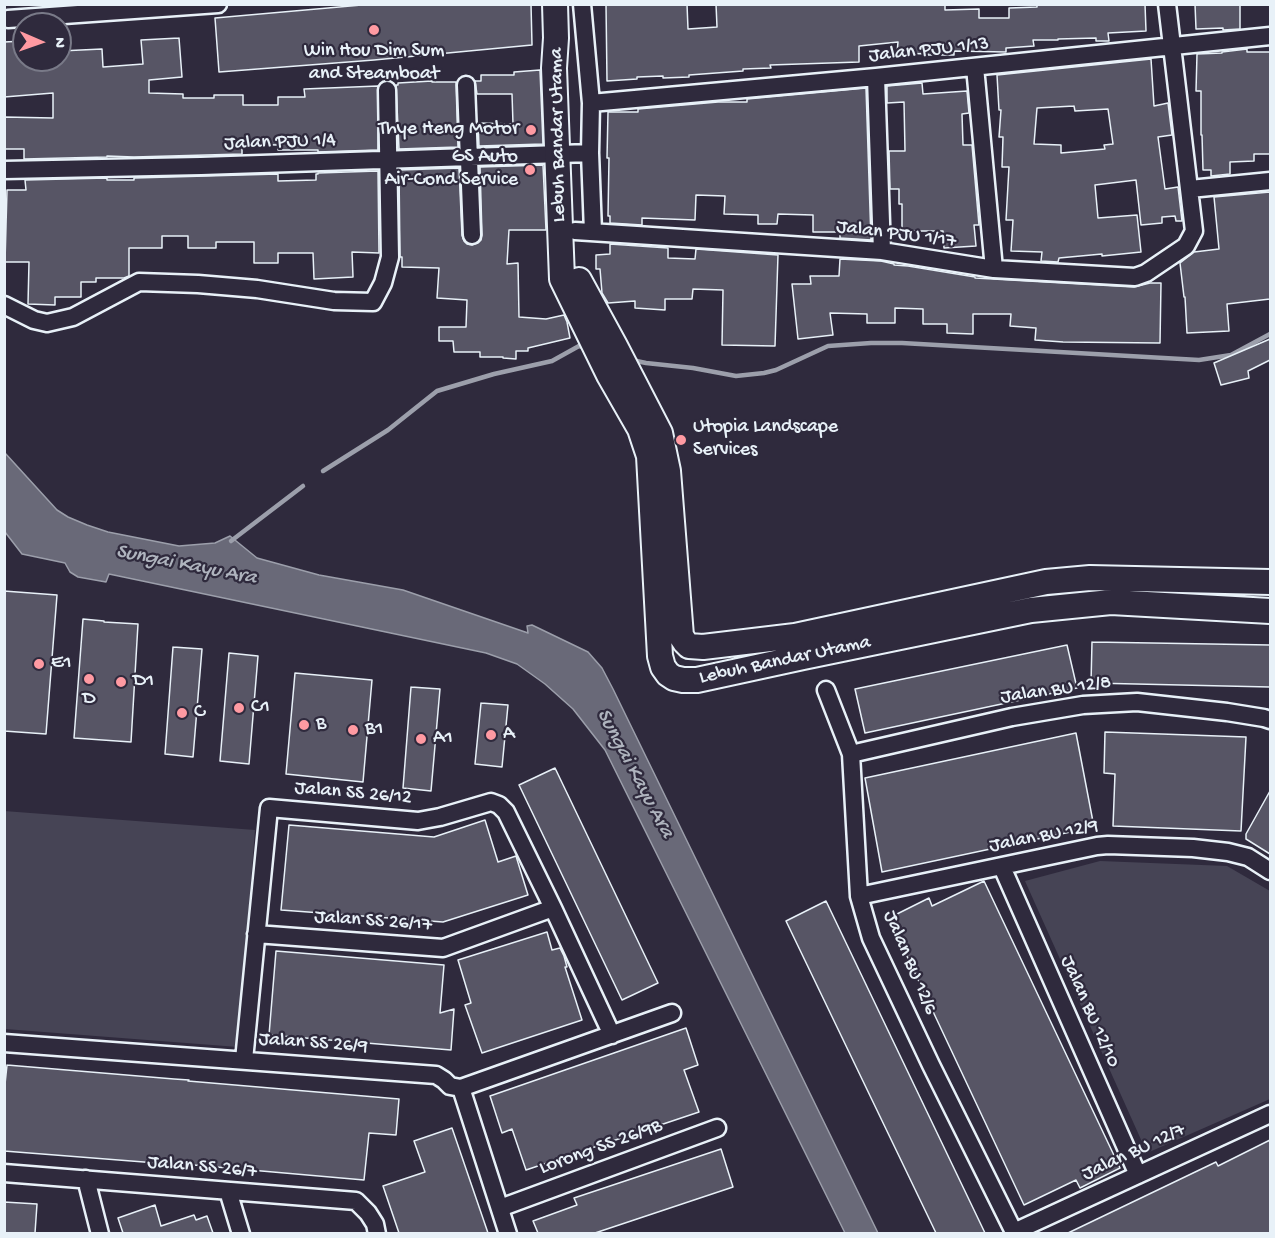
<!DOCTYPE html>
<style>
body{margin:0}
#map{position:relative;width:1275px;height:1238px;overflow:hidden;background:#2f2a3d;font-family:"Gochi Hand",sans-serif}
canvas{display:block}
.frame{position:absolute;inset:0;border:6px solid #e8f1f8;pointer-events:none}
.north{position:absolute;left:12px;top:12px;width:60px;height:60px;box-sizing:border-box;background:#2f2a3d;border:2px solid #797a88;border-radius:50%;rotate:92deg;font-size:16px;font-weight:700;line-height:24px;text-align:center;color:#e8f1f8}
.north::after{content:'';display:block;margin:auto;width:21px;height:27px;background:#ff9aa2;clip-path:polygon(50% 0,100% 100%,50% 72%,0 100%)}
</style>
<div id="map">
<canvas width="1275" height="1238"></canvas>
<div class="frame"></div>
<div class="north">N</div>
</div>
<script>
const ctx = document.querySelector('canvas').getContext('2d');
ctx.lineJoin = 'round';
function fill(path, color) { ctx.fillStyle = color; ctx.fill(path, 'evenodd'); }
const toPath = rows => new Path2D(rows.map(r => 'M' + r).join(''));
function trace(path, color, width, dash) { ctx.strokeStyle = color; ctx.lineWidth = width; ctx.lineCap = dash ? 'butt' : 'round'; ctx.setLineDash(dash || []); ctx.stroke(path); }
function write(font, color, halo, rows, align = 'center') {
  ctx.font = font + ' "Gochi Hand",sans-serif'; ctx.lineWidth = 4.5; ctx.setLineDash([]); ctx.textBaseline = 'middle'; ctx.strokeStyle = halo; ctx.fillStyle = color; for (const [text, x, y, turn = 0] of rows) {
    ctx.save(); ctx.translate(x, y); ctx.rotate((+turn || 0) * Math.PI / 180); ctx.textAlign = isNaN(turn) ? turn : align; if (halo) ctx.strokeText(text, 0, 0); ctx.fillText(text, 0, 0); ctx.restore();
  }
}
fill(toPath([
 [4,811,255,830,238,1047,5,1029],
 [1100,861,1227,866,1270,891,1270,1099,1147,1153,1025,881]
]), '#464455');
const water = toPath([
 [5,453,57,510,68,517,87,525,108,532,179,546,215,543,230,536,257,558,319,575,403,590,528,633,527,626,532,625,588,652,602,668,613,689,878,1233,845,1233,605,750,573,709,545,684,517,664,486,653,109,574,106,582,78,577,70,572,65,563,22,554,5,532,5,453]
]);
fill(water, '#696978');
trace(water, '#9c9fab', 1.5);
trace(toPath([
 [632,360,646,363,693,368,736,376,764,373,776,370,828,346,871,343,902,343,1199,360,1231,355,1270,334],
 [323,471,388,430,437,391,494,374,552,361,579,346,586,348],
 [231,541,303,486]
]), '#9c9fab', 4.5);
const building = toPath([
 [373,4,531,4,532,45,374,60,219,72,215,18,373,4],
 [606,4,687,4,688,29,717,27,716,4,945,4,945,10,979,9,979,18,1009,18,1009,8,1037,7,1037,4,1145,4,1146,31,1108,33,1109,41,1096,41,1096,38,1058,39,1058,40,1033,40,1034,46,1006,48,1006,52,954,51,954,55,928,55,928,54,897,53,898,42,859,46,859,62,770,65,771,68,743,69,743,71,689,75,689,77,663,78,663,76,637,77,637,79,607,81,606,4],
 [1195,4,1240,4,1240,29,1223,30,1223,28,1196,29,1195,4],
 [179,38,182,77,149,80,149,93,183,94,183,98,214,98,214,95,243,95,243,105,278,105,278,97,305,97,304,89,378,86,378,150,318,152,318,150,278,150,278,145,242,144,242,154,134,157,107,156,107,157,24,159,24,149,4,149,4,117,53,118,53,93,4,97,4,42,24,41,24,60,60,60,60,51,102,49,103,67,143,64,141,40,179,38],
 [1247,49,1247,52,1270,52,1270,154,1254,154,1254,161,1230,162,1230,174,1211,176,1211,170,1203,170,1202,135,1201,135,1201,91,1196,91,1197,54,1222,53,1222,52,1247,49],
 [1151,59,1154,106,1168,103,1172,135,1158,137,1165,189,1178,187,1182,221,1176,221,1175,216,1162,217,1162,223,1141,225,1136,180,1095,185,1098,218,1137,215,1141,252,1102,256,1102,254,1059,258,1058,262,1041,261,1042,252,1011,251,1013,220,1006,220,1009,167,1002,167,1003,137,999,137,1001,110,999,110,997,75,1151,59],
 [1074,106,1075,111,1108,109,1113,144,1104,145,1105,149,1061,153,1061,145,1034,144,1037,108,1074,106],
 [540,70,543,144,479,146,478,123,513,124,512,94,477,94,475,81,481,81,481,75,514,75,514,72,540,70],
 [432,81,432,82,456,82,458,147,399,149,396,85,398,85,398,83,432,81],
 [922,83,923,94,967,91,969,113,962,114,963,145,972,145,979,225,974,225,976,246,944,248,943,231,902,231,902,204,899,204,899,189,890,189,889,151,905,151,904,102,887,103,887,86,922,83],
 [866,88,871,240,840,238,840,232,813,232,813,215,778,214,777,224,758,224,758,215,724,214,725,196,696,195,695,220,642,218,642,225,610,223,610,216,608,216,609,158,607,158,608,112,638,112,638,109,718,102,747,102,747,99,866,88],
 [543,165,546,230,509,230,507,264,518,263,519,317,546,319,564,315,567,322,570,338,528,348,528,351,516,351,516,359,503,358,503,357,480,357,480,352,454,352,453,341,439,341,439,327,466,327,467,300,437,298,439,268,402,267,402,257,400,257,399,170,459,168,462,235,464,241,467,244,472,245,478,243,481,240,482,235,480,167,543,165],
 [378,171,379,253,352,252,353,277,314,279,313,253,278,253,278,263,254,263,254,242,216,242,216,248,188,248,188,236,162,236,162,248,129,248,129,276,124,278,96,278,96,282,81,282,81,297,55,297,55,305,28,304,29,262,5,262,7,190,26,190,25,180,107,178,107,180,134,180,134,178,278,174,278,181,316,180,316,174,318,174,318,173,378,171],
 [1270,192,1270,299,1227,304,1229,331,1187,333,1185,297,1184,297,1180,263,1194,252,1219,249,1214,197,1270,192],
 [610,244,668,248,668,258,695,259,696,249,778,255,775,346,722,345,723,290,693,289,692,299,665,299,665,310,635,308,635,301,608,303,602,293,600,269,596,269,596,255,610,254,610,244],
 [840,259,881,261,894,264,894,265,908,266,975,277,975,278,993,279,1134,287,1150,283,1161,283,1160,343,1063,342,1035,340,1036,328,1010,326,1011,314,973,314,973,334,947,333,947,324,923,324,923,309,895,308,895,323,867,323,867,314,830,313,833,335,798,339,792,284,811,284,810,276,839,276,840,259],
 [1270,339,1270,360,1248,371,1249,378,1221,385,1214,363,1270,339],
 [4,591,57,595,46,734,4,731,4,591],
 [83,619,104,621,104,622,138,624,131,742,74,738,83,619],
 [1092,642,1270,645,1270,687,1091,683,1092,642],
 [1067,645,1077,688,865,733,855,689,1067,645],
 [173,647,202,649,193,757,165,754,173,647],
 [229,653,258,656,249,764,220,761,229,653],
 [295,673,372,680,363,782,286,774,295,673],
 [411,687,440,689,431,791,403,788,411,687],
 [481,703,508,705,502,767,475,764,481,703],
 [1105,732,1246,737,1241,831,1113,826,1115,774,1104,773,1105,732],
 [1076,733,1094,827,882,872,865,778,1076,733],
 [555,768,658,983,622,1000,519,785,555,768],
 [1270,791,1270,854,1246,839,1246,834,1270,791],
 [485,820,498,862,516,856,528,895,443,922,281,910,289,825,434,837,485,820],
 [984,881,1120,1168,1080,1188,1076,1180,1024,1205,889,918,929,898,932,906,984,881],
 [826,901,985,1233,936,1233,786,921,826,901],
 [547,932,552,950,560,948,564,956,567,967,565,967,582,1020,482,1053,465,1005,471,1003,458,960,547,932],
 [276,951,444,965,440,1013,454,1009,451,1050,269,1035,276,951],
 [686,1028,698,1065,684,1070,699,1112,526,1170,512,1129,502,1133,490,1096,686,1028],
 [7,1065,174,1079,189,1080,188,1081,399,1099,396,1135,369,1133,364,1180,182,1164,182,1165,4,1151,4,1094,7,1065],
 [452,1128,488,1233,399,1233,383,1186,425,1172,414,1141,452,1128],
 [1270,1140,1270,1233,1068,1233,1216,1162,1218,1166,1270,1140],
 [721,1149,733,1187,595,1233,538,1233,533,1221,577,1205,574,1198,721,1149],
 [4,1202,37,1204,35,1233,4,1233,4,1202],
 [155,1205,161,1226,194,1215,196,1220,207,1216,213,1233,123,1233,118,1218,155,1205]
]);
fill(building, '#575565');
trace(building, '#e8f1f8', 1.5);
const street = toPath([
 [582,4,591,103,590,153,593,232],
 [8,19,218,4],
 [975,67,994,269],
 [876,77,882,251],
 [466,85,472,235],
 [591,103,876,77,1270,36],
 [4,170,201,166,590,153],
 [1190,189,1270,181],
 [575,231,882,251,994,269,1135,277,1146,273,1186,246,1194,231,1167,4],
 [4,305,34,320,47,323,73,317,139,282,198,284,257,289,334,301,373,302,383,283,390,257,387,90],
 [826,690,851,754,859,896,871,938,931,1065,1015,1234],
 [851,754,1012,717,1083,705,1137,702,1227,712,1264,718,1270,720],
 [1002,867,1138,1175],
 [859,896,1097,846,1108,845,1193,848,1228,852,1248,857,1270,871],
 [256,934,443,948,553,908],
 [4,1043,436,1075,444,1080,450,1086,461,1088],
 [244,1060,269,808,418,821,440,817,491,802,499,805,506,812,553,908,612,1035],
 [461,1088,672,1013],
 [461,1088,508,1234],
 [4,1173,356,1201,368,1213,375,1224,377,1234],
 [86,1179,100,1234],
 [228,1191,241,1234],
 [500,1208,717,1128],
 [1014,1232,1270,1114]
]);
const secondary = toPath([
 [555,4,556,38,554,68,562,279,609,375,640,429,649,456,660,656,663,667,668,674,674,678,683,680,697,680,803,657,1031,610,1111,602,1270,611],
 [579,280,615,346,660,433,668,471,681,636,685,642,689,646,703,647,795,636,1046,582,1090,578,1270,582]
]);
trace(street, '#e8f1f8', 21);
trace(secondary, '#e8f1f8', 28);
trace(street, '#2f2a3d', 16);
trace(secondary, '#2f2a3d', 24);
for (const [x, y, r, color] of [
 [374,30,6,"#ff9aa2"],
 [531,130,6,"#ff9aa2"],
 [530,170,6,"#ff9aa2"],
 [681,440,6,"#ff9aa2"],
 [39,664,6,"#ff9aa2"],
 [89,679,6,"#ff9aa2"],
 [121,682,6,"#ff9aa2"],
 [239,708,6,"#ff9aa2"],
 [182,713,6,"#ff9aa2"],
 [304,725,6,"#ff9aa2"],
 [353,730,6,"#ff9aa2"],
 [491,735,6,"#ff9aa2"],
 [421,739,6,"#ff9aa2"]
]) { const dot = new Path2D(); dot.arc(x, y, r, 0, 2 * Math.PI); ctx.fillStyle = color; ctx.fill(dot); trace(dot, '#2f2a3d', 2); }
write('20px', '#e8f1f8', '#2f2a3d', [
 ["Jalan PJU 1/13",929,51,-6],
 ["Lebuh Bandar Utama",559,135,-91],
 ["Jalan PJU 1/4",280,143,-2],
 ["Jalan PJU 1/17",896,235,7],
 ["Lebuh Bandar Utama",785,661,-12],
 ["Jalan BU 12/8",1056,691,-8],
 ["Jalan SS 26/12",353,794,5],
 ["Jalan BU 12/9",1044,837,-11],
 ["Jalan SS 26/17",373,922,4],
 ["Jalan BU 12/6",909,963,67],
 ["Jalan BU 12/10",1089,1012,66],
 ["Jalan SS 26/9",313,1044,4],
 ["Lorong SS 26/9B",601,1148,-20],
 ["Jalan BU 12/7",1134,1153,-25],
 ["Jalan SS 26/7",202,1168,5]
]);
write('20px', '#e8f1f8', '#2f2a3d', [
 ["Win Hou Dim Sum",374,52,"center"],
 ["and Steamboat",374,75,"center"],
 ["Thye Heng Motor",519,130,"right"],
 ["GS Auto",518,158,"right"],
 ["Air-Cond Service",518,181,"right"],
 ["Utopia Landscape",693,428],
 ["Services",693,451],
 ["E1",51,664],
 ["D1",133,682],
 ["D",89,700,"center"],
 ["C1",251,708],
 ["C",194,713],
 ["B",316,725],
 ["B1",365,730],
 ["A",503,735],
 ["A1",433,739]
], 'left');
write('italic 21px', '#afb4be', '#2f2a3d', [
 ["Sungai Kayu Ara",186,566,11],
 ["Sungai Kayu Ara",634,774,62]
]);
</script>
